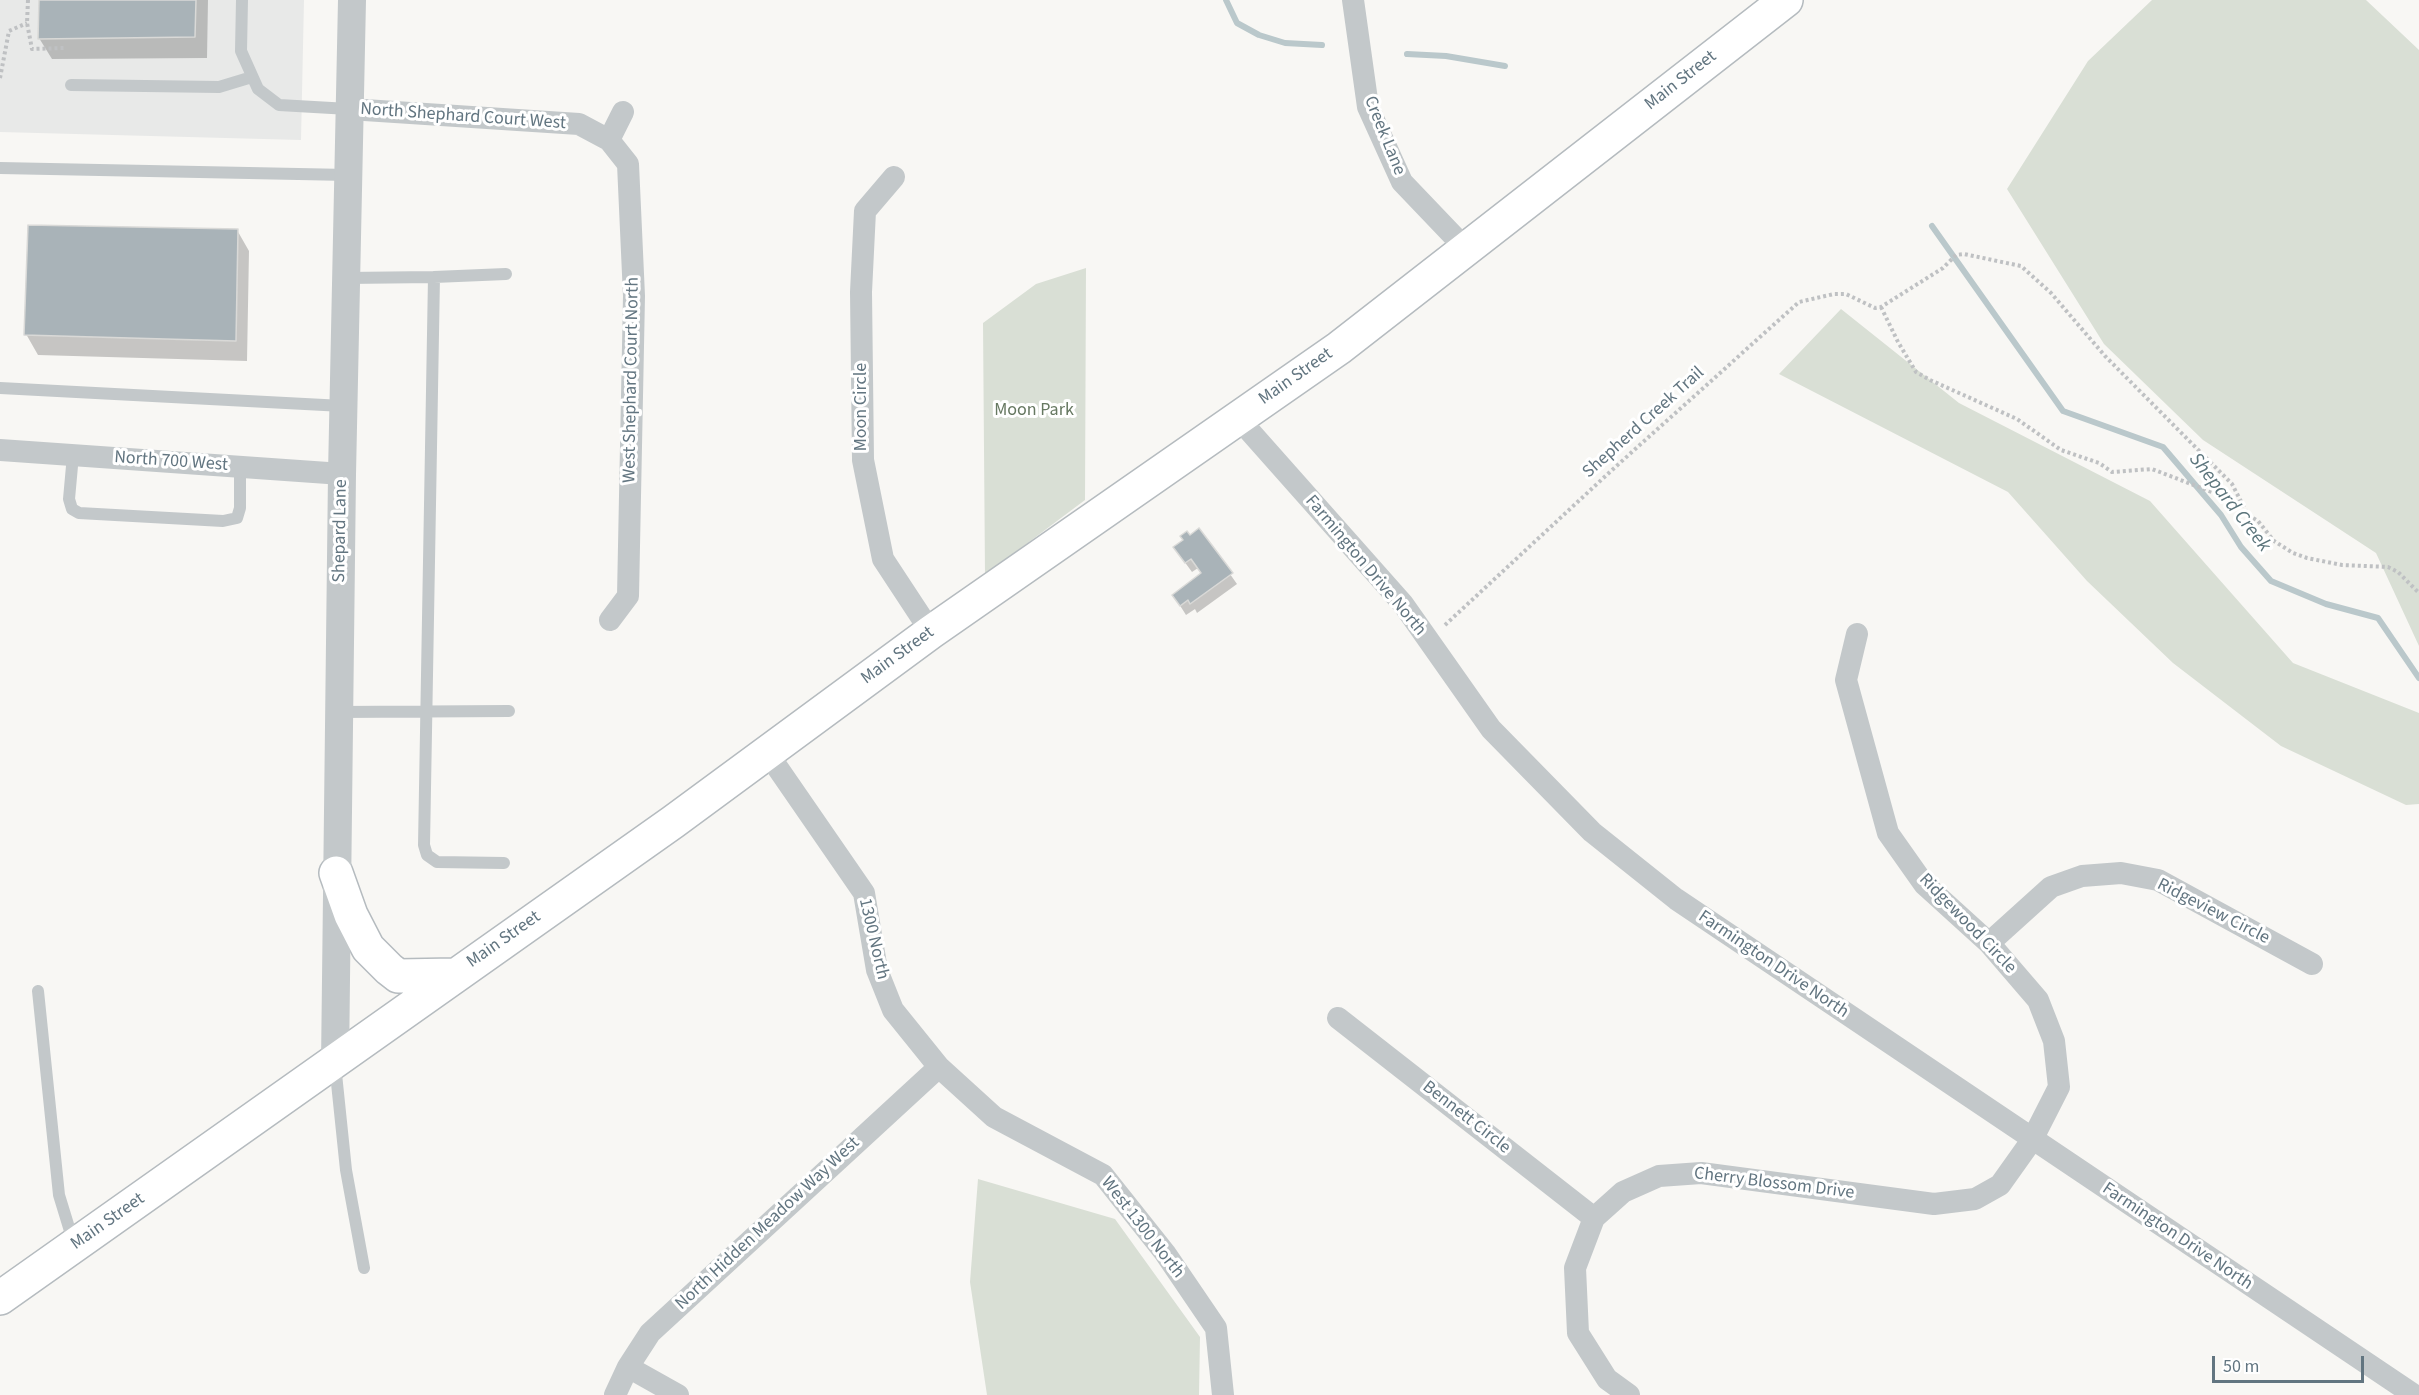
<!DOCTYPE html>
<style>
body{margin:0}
#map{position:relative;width:2419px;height:1395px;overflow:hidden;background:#f8f7f4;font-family:"Source Sans 3",sans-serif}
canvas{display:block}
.scale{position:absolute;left:2212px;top:1356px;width:152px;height:27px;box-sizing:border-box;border:3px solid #627580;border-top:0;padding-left:8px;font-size:18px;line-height:21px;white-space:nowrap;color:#627580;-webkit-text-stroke:4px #fff;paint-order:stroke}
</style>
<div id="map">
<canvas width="2419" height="1395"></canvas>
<div class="scale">50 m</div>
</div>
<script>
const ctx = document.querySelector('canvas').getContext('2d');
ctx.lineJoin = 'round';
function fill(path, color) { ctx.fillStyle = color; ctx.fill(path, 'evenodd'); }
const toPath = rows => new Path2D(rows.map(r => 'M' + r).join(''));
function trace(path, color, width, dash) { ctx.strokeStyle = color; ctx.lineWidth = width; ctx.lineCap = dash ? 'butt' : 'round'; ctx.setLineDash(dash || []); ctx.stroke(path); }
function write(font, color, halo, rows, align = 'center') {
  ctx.font = font + ' "Source Sans 3",sans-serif'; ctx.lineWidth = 6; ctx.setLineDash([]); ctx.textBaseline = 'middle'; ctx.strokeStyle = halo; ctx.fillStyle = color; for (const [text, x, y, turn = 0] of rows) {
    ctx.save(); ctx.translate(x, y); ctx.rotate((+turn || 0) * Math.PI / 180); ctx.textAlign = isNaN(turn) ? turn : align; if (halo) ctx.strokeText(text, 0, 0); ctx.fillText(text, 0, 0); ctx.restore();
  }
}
fill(toPath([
 [0,0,304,0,301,140,0,132]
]), '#e8e9e8');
fill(toPath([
 [2152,0,2366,0,2419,50,2419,646,2376,553,2203,440,2104,344,2007,189,2088,61],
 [1086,268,1085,500,985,575,983,323,1036,284],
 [1841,309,1959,403,2150,501,2293,663,2419,713,2419,804,2406,805,2281,746,2173,663,2087,581,2008,492,1779,374],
 [978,1179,1115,1219,1200,1337,1199,1395,987,1395,970,1282]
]), '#d9dfd5');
fill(toPath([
 [40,0,208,0,207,58,52,59,39,38],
 [237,230,249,251,247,361,38,355,26,334],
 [1199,530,1237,584,1197,613,1195,609,1186,615,1174,596,1202,575,1198,568,1192,572,1181,557,1189,537]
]), '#0003');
trace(toPath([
 [1226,0,1237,23,1259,35,1285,43,1322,45],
 [1407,54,1446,56,1505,66],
 [1932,226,2063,411,2163,447,2221,515,2241,547,2271,581,2326,604,2378,618,2419,678]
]), '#bac8cb', 6);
const building = toPath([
 [39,0,196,0,195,37,38,39,39,0],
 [28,225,238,229,236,341,24,335,28,225],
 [1199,528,1233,573,1190,604,1188,600,1180,606,1172,595,1201,573,1191,559,1185,563,1173,547,1183,540,1180,536,1187,531,1190,535,1199,528]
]);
fill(building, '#a9b3b8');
trace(building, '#d9d9d7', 1.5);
const secondary = toPath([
 [336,873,351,915,368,948,389,969,398,976,455,975],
 [0,1298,673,822,931,632,1339,348,1786,0]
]);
trace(secondary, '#b5bbbf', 36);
trace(toPath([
 [28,0,27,23,32,49,64,48],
 [0,78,9,31,27,23],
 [1881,307,1898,342,1916,372,1930,380,2017,419,2061,450,2099,463,2112,472,2152,469,2243,504],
 [1445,625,1612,470,1799,302,1834,294,1846,294,1875,308,1881,307,1943,268,1956,255,1964,254,2021,266,2051,293,2105,356,2232,484,2248,515,2258,521,2274,541,2293,553,2307,558,2342,565,2388,567,2398,572,2419,593]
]), '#bfc1c3', 4, [3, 3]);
trace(toPath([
 [242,0,241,51,258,89,279,105,349,109],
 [71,85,219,87,252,77],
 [0,168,348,175],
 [434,277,506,274],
 [346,278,434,277,424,845,427,855,437,862,504,863],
 [0,388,343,406],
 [73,455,69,499,72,509,79,513,223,521,237,518,240,508,240,467],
 [339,712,509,711],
 [38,991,59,1195,74,1244],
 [335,1064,346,1170,364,1268]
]), '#c3c8ca', 12);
trace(toPath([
 [1353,0,1368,107,1402,182,1466,249],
 [349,109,579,124,609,140,628,164,634,296,628,596,610,620],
 [609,140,623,112],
 [894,177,865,211,861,292,863,460,883,559,931,632],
 [1238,418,1403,604,1491,729,1592,832,1676,899,2414,1395],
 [0,450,342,474],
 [766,751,864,893,877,970,893,1010,939,1067,994,1117,1103,1175,1165,1253,1216,1328,1223,1395],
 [1989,943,2051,887,2082,876,2121,873,2158,880,2312,964],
 [1338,1018,1594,1218],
 [628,1367,678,1395],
 [615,1395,628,1367,650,1333,939,1067],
 [1629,1395,1607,1379,1578,1333,1575,1268,1594,1218,1623,1192,1659,1176,1701,1173,1934,1204,1975,1199,2000,1185,2032,1140,2059,1087,2054,1041,2038,1000,1989,943,1924,884,1888,833,1846,680,1857,634]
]), '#c3c8ca', 22);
trace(toPath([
 [335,1063,342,474,352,0]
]), '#c3c8ca', 28);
trace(secondary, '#fff', 33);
write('18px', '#627580', '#fff', [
 ["Main Street",1681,81,-38],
 ["North Shephard Court West",463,117,4],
 ["Creek Lane",1384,136,68],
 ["Main Street",1296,377,-35],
 ["West Shephard Court North",632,380,-89],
 ["Moon Circle",862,407,-90],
 ["Shepherd Creek Trail",1644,423,-42],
 ["North 700 West",171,462,4],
 ["Shepard Lane",341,531,-89],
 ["Farmington Drive North",1365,566,50],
 ["Main Street",898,656,-36],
 ["Ridgeview Circle",2213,912,27],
 ["Ridgewood Circle",1967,924,46],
 ["1300 North",873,939,77],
 ["Main Street",504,940,-35],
 ["Farmington Drive North",1773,965,34],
 ["Bennett Circle",1466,1118,38],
 ["Cherry Blossom Drive",1774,1184,7],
 ["Main Street",108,1222,-35],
 ["North Hidden Meadow Way West",768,1224,-43],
 ["West 1300 North",1142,1228,52],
 ["Farmington Drive North",2177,1237,34]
]);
write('18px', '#667861', '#fff', [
 ["Moon Park",1034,411]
]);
write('italic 20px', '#5c757c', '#fff', [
 ["Shepard Creek",2229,503,52]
]);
</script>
